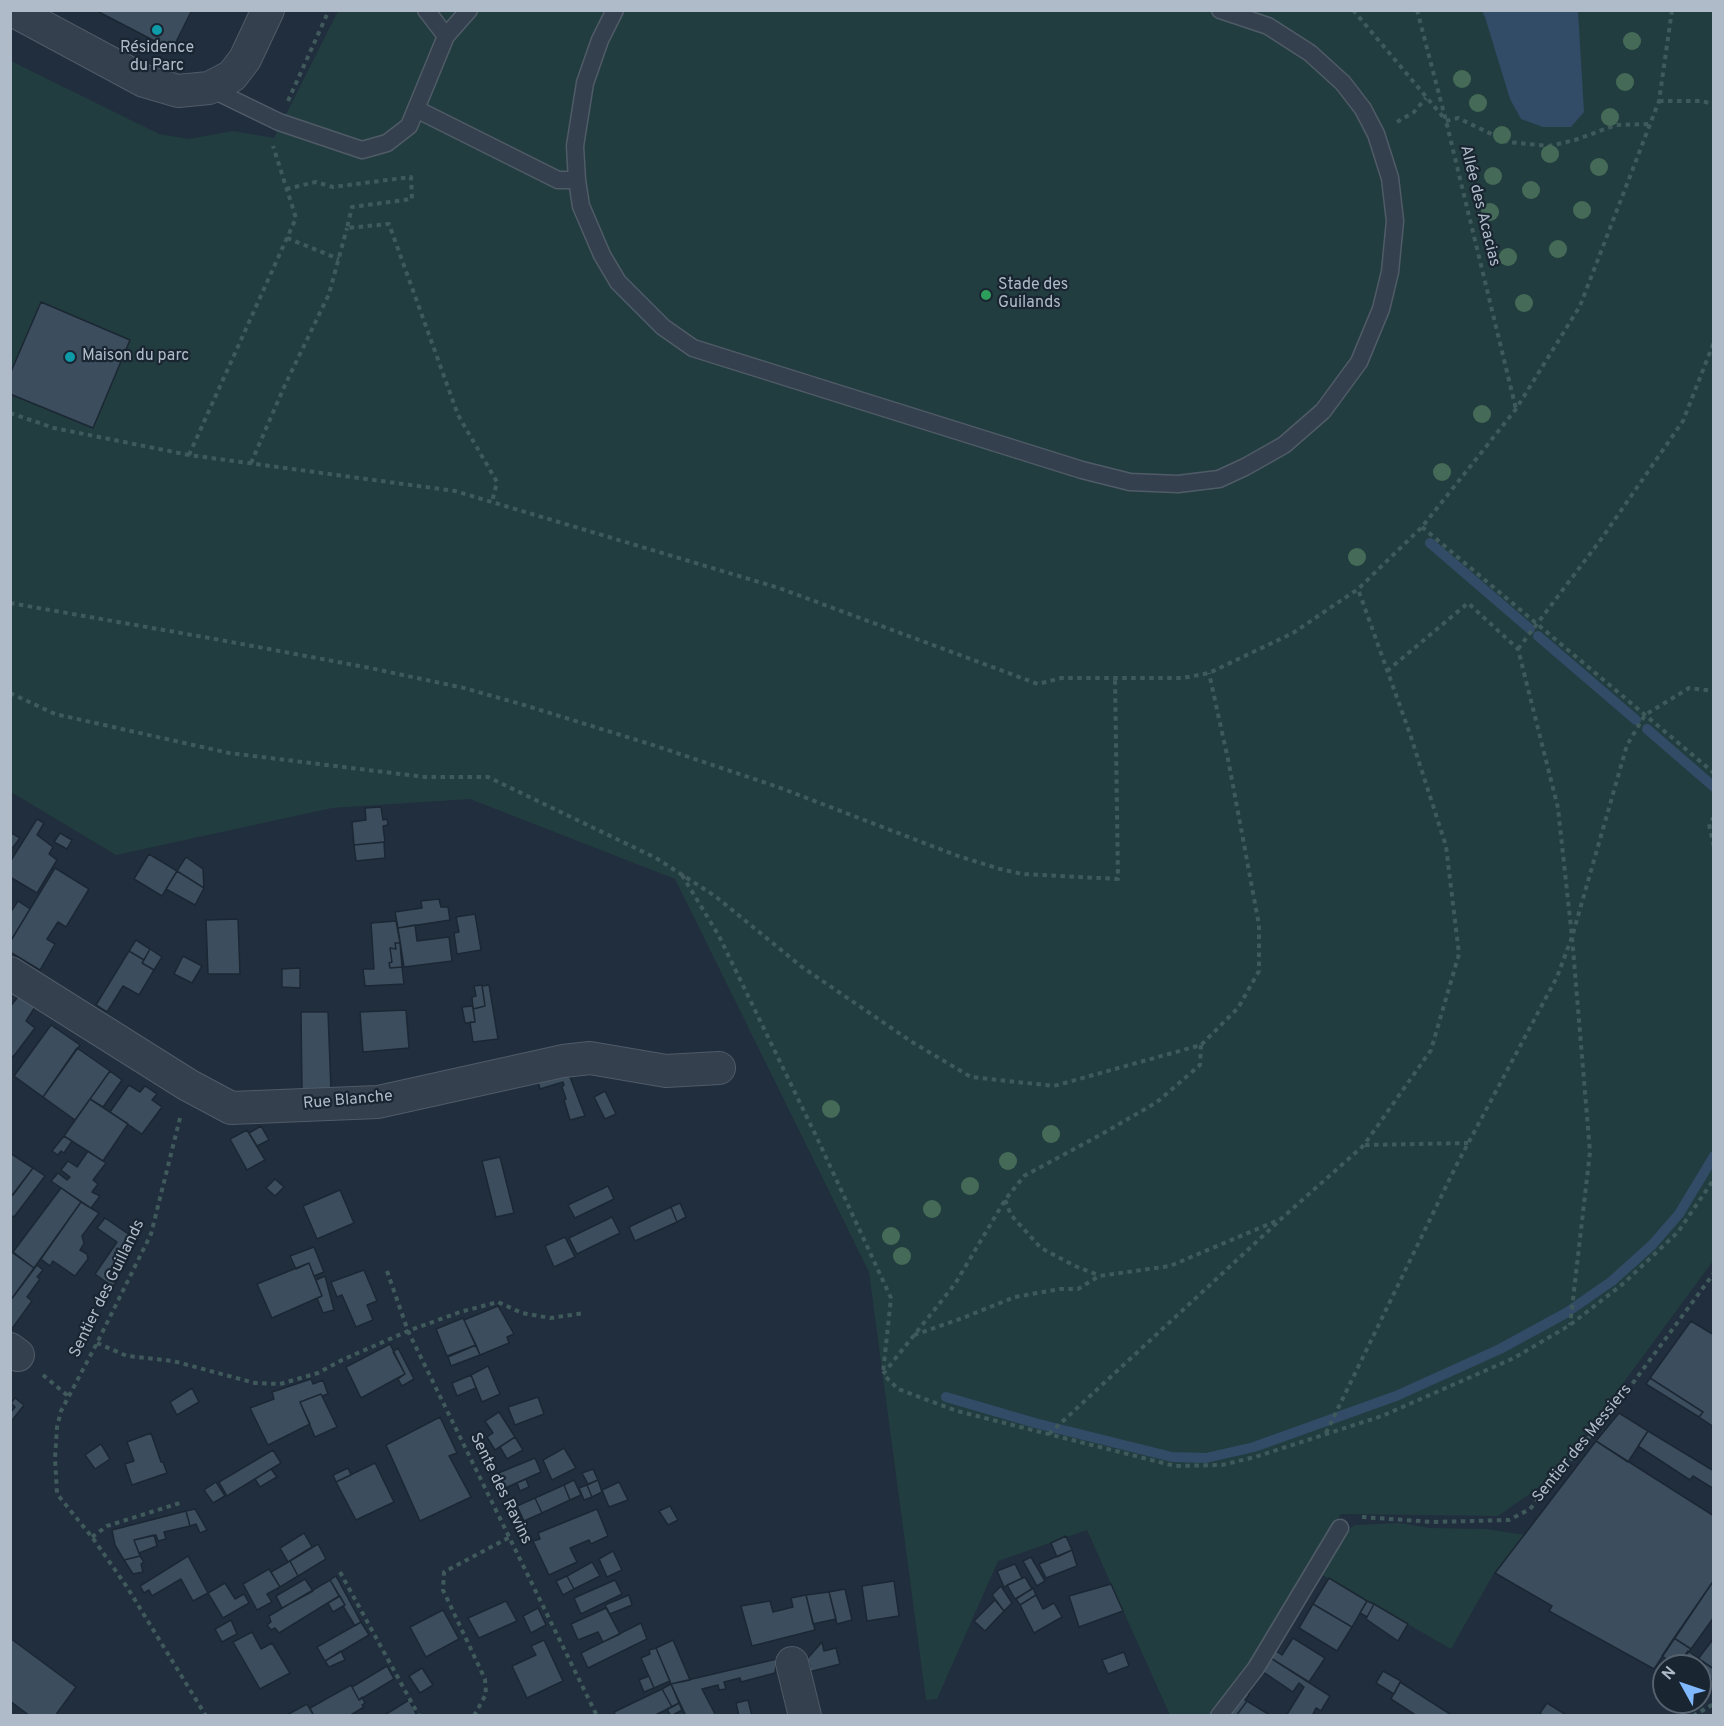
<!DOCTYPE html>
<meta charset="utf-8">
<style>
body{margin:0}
#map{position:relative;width:1724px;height:1726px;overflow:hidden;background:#202e3e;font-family:Overpass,sans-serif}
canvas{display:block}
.frame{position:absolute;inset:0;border:12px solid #b0bbc9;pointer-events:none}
.north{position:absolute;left:1652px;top:1654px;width:60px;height:60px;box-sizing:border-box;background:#1a2532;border:2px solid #56616e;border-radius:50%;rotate:310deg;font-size:16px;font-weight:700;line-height:24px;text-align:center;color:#b0bbc9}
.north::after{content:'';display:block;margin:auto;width:21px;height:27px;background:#7fb8ff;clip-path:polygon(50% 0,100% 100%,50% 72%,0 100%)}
</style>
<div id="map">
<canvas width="1724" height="1726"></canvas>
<div class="frame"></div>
<div class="north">N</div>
</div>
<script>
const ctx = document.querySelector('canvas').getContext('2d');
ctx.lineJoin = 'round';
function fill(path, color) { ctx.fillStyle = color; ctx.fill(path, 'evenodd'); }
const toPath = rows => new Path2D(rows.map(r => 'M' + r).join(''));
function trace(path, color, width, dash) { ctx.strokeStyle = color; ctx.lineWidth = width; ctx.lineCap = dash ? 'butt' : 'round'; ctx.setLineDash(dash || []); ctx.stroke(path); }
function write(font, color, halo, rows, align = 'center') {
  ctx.font = font + ' Overpass,sans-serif'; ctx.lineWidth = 4.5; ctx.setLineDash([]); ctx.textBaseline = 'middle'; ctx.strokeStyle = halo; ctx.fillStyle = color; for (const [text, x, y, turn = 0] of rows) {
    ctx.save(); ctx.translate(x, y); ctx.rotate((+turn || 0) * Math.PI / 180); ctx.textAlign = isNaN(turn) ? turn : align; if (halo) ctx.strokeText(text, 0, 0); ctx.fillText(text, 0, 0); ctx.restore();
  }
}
fill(toPath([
 [338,11,1713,11,1713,1261,1554,1477,1498,1516,1341,1514,1252,1661,1208,1715,1170,1715,1087,1530,998,1561,937,1699,926,1700,869,1272,675,879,470,799,332,808,116,855,11,792,11,61,159,134,189,139,233,131,274,138],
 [1400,1523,1429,1528,1486,1529,1525,1535,1494,1573,1451,1649,1319,1573,1343,1534,1355,1525]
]), '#223d3f');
fill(toPath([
 [1482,11,1578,11,1584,112,1571,127,1543,127,1521,119,1510,99,1485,17]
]), '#324b67');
trace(toPath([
 [1430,543,1530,629],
 [1538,636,1636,720],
 [1647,729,1714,787],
 [946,1397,1035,1423,1172,1457,1206,1458,1254,1447,1396,1396,1500,1349,1566,1313,1612,1281,1652,1245,1679,1214,1714,1156]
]), '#324b67', 10);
const building = toPath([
 [95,10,192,10,172,50,95,10],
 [41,302,130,340,93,428,10,394,10,374,41,302],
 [381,807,383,820,387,819,388,825,383,826,385,842,354,845,352,822,366,820,365,808,381,807],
 [37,819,44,823,37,835,53,847,49,854,57,860,37,893,10,877,10,862,37,819],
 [10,832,20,838,10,851,10,832],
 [60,833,72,840,67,849,54,842,60,833],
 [384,842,385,858,356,861,354,845,384,842],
 [149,854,177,871,162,896,134,879,149,854],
 [186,857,203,869,204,888,177,871,186,857],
 [55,868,89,889,66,927,58,922,47,939,55,944,40,970,10,952,10,942,55,868],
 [177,871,204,888,195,905,166,889,177,871],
 [439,899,441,907,448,907,450,920,398,928,395,912,422,908,421,901,439,899],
 [18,901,30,909,12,939,10,939,10,913,18,901],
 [475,914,481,950,457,954,454,933,459,932,456,917,475,914],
 [238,919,240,974,208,974,206,920,238,919],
 [396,921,400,943,395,943,396,949,390,948,392,962,389,963,390,968,402,967,404,984,365,986,363,969,374,969,371,923,396,921],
 [415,925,417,941,449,937,452,961,404,967,398,928,415,925],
 [136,940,150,949,144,960,129,951,136,940],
 [395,943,400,943,402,967,390,968,389,963,392,962,390,948,396,949,395,943],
 [150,949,162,957,154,970,142,963,150,949],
 [129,951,144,960,142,963,154,970,139,995,123,986,107,1012,96,1005,129,951],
 [183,956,202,966,192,983,174,974,183,956],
 [300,968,300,988,282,987,282,969,300,968],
 [482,985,485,1006,473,1009,472,997,476,996,474,986,482,985],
 [489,985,498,1039,473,1042,470,1022,475,1022,473,1009,485,1006,482,986,489,985],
 [20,994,37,1004,26,1021,35,1028,13,1057,10,1054,10,1007,20,994],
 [473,1006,475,1022,465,1023,462,1007,473,1006],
 [406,1010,409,1048,363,1052,360,1012,406,1010],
 [301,1012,328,1012,331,1090,302,1091,301,1012],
 [51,1025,80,1045,43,1097,14,1076,51,1025],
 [77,1048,110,1071,75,1120,43,1097,77,1048],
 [565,1064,585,1116,570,1120,564,1100,566,1099,562,1087,564,1085,563,1082,540,1089,535,1071,565,1064],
 [110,1071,122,1080,103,1107,90,1099,110,1071],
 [129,1085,140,1092,145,1086,157,1094,152,1100,162,1107,142,1134,110,1112,129,1085],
 [605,1091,616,1114,605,1119,594,1097,605,1091],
 [90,1099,128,1124,103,1161,64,1136,90,1099],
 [261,1126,269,1140,257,1146,249,1133,261,1126],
 [247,1130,265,1160,247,1170,230,1139,247,1130],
 [64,1136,72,1141,64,1153,61,1151,58,1155,52,1151,64,1136],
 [88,1151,106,1163,93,1180,98,1184,92,1192,100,1196,91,1208,51,1181,58,1173,67,1180,70,1177,61,1170,68,1161,77,1167,88,1151],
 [10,1153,33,1168,13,1195,10,1193,10,1153],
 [500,1157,514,1213,496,1217,482,1161,500,1157],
 [33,1168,45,1176,14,1217,10,1215,10,1198,33,1168],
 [275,1179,284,1187,275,1196,266,1188,275,1179],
 [608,1186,614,1199,575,1218,568,1205,608,1186],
 [61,1188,81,1202,34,1268,13,1252,61,1188],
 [340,1190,354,1223,317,1239,303,1206,340,1190],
 [81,1202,99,1213,82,1236,84,1243,80,1250,87,1254,88,1259,75,1276,53,1261,50,1266,41,1259,81,1202],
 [680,1203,686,1217,677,1222,671,1207,680,1203],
 [671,1207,677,1222,635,1241,629,1227,671,1207],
 [612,1217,620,1233,577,1254,569,1238,612,1217],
 [105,1218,137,1240,113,1287,95,1274,117,1242,97,1228,105,1218],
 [565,1237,575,1257,554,1267,545,1246,565,1237],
 [314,1247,324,1272,314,1276,309,1263,296,1269,290,1256,314,1247],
 [10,1251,34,1268,10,1301,10,1251],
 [309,1263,322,1296,272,1318,257,1284,309,1263],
 [37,1265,43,1270,37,1277,40,1279,27,1297,32,1301,11,1330,10,1301,37,1265],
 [364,1270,377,1301,367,1305,373,1320,356,1327,342,1295,337,1297,331,1282,364,1270],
 [325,1276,334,1310,323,1313,317,1298,322,1296,316,1280,325,1276],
 [498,1306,514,1334,507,1337,509,1343,480,1355,464,1320,498,1306],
 [463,1318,476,1345,447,1356,436,1329,463,1318],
 [1691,1321,1714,1335,1714,1427,1699,1417,1703,1412,1650,1378,1691,1321],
 [390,1344,405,1374,361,1398,346,1367,390,1344],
 [476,1345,480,1355,451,1366,448,1357,476,1345],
 [398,1348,414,1379,402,1386,398,1379,405,1374,393,1352,398,1348],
 [488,1366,500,1394,482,1402,471,1375,488,1366],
 [471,1375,476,1388,457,1396,452,1383,471,1375],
 [1650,1378,1703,1412,1699,1417,1646,1384,1650,1378],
 [311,1379,313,1384,323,1380,328,1394,322,1396,321,1394,300,1402,310,1424,268,1445,250,1408,274,1399,272,1392,311,1379],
 [192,1388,199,1402,177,1415,170,1402,192,1388],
 [321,1394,337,1427,315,1437,300,1402,321,1394],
 [538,1397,544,1414,515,1425,508,1407,538,1397],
 [15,1398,24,1405,10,1423,10,1413,15,1407,11,1403,15,1398],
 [499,1412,515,1437,495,1450,487,1437,493,1433,485,1421,499,1412],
 [1619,1413,1648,1431,1628,1462,1596,1441,1619,1413],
 [440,1417,457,1453,449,1456,471,1497,420,1521,386,1445,440,1417],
 [1648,1431,1714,1471,1714,1489,1693,1476,1690,1480,1638,1446,1648,1431],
 [151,1433,161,1462,163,1462,167,1473,132,1485,125,1464,134,1461,127,1442,151,1433],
 [515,1437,523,1450,507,1459,500,1447,515,1437],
 [1596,1441,1714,1516,1714,1580,1654,1669,1549,1611,1552,1606,1495,1573,1596,1441],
 [101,1444,110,1459,95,1469,85,1455,101,1444],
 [564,1448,576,1468,552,1480,543,1460,564,1448],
 [273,1450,281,1463,227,1496,219,1482,273,1450],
 [535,1458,541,1472,503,1489,496,1474,535,1458],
 [375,1463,394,1502,356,1520,336,1482,375,1463],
 [348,1468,351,1475,336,1482,333,1475,348,1468],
 [271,1469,277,1477,260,1487,255,1479,271,1469],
 [593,1469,598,1480,588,1484,582,1473,593,1469],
 [526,1479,529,1487,520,1491,517,1483,526,1479],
 [574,1480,581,1495,570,1500,564,1485,574,1480],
 [598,1480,602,1492,592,1497,587,1485,598,1480],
 [216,1482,225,1496,213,1503,204,1490,216,1482],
 [619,1482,628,1500,609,1507,602,1490,619,1482],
 [564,1485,570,1500,542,1513,535,1498,564,1485],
 [587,1485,592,1497,584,1500,579,1488,587,1485],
 [535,1498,542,1513,524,1521,517,1506,535,1498],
 [670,1506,678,1520,668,1525,659,1511,670,1506],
 [195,1509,207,1530,200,1533,196,1524,190,1526,186,1511,195,1509],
 [597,1509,608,1536,591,1544,589,1540,570,1548,577,1562,549,1575,533,1541,540,1539,538,1533,597,1509],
 [186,1511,190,1526,164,1532,166,1539,158,1541,156,1535,134,1540,140,1556,124,1560,115,1545,112,1530,186,1511],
 [304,1533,312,1547,288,1562,280,1548,304,1533],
 [154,1535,157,1546,139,1553,134,1540,154,1535],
 [1066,1536,1072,1550,1057,1557,1051,1543,1066,1536],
 [318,1544,326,1559,298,1576,290,1561,318,1544],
 [1072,1550,1077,1566,1046,1578,1039,1564,1072,1550],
 [613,1551,622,1570,607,1577,599,1559,613,1551],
 [140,1556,144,1562,141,1564,143,1572,133,1574,124,1560,140,1556],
 [188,1556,208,1593,193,1601,181,1579,152,1596,149,1590,144,1593,140,1586,188,1556],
 [1031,1557,1045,1581,1037,1586,1023,1561,1031,1557],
 [290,1561,298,1576,280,1587,271,1572,290,1561],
 [592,1562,600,1576,574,1589,567,1576,592,1562],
 [1015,1564,1022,1578,1004,1587,997,1571,1015,1564],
 [269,1569,280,1587,267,1594,272,1602,257,1610,243,1584,269,1569],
 [336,1576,361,1622,355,1626,343,1606,345,1605,330,1580,336,1576],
 [567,1576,574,1589,563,1595,556,1581,567,1576],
 [1025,1577,1032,1589,1015,1599,1007,1585,1025,1577],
 [1329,1578,1367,1601,1352,1627,1313,1604,1329,1578],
 [305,1579,313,1591,282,1608,276,1596,305,1579],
 [330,1580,339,1596,279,1633,275,1628,271,1630,267,1625,271,1622,269,1616,330,1580],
 [615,1580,622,1594,581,1614,574,1598,615,1580],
 [1714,1580,1714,1617,1691,1649,1674,1638,1714,1580],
 [894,1581,899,1616,867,1621,862,1586,894,1581],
 [225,1583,235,1599,244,1594,249,1603,223,1618,208,1593,225,1583],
 [1111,1584,1123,1611,1079,1627,1069,1596,1111,1584],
 [1001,1586,1012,1603,1004,1611,992,1595,1001,1586],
 [1033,1588,1036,1595,1020,1605,1016,1599,1033,1588],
 [845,1589,852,1620,837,1624,829,1592,845,1589],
 [829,1592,836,1619,813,1624,806,1595,829,1592],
 [629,1595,632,1605,610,1614,605,1605,629,1595],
 [806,1595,815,1630,752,1646,741,1606,770,1601,773,1612,793,1607,791,1598,806,1595],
 [1036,1595,1043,1609,1054,1603,1062,1617,1034,1633,1020,1605,1036,1595],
 [340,1596,345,1605,333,1612,328,1603,340,1596],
 [995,1600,1004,1611,985,1631,974,1621,995,1600],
 [506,1601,517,1621,479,1638,468,1618,506,1601],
 [1367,1601,1374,1604,1367,1617,1360,1613,1367,1601],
 [1313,1604,1352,1627,1337,1651,1299,1628,1313,1604],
 [1374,1604,1408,1624,1398,1641,1366,1619,1374,1604],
 [538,1608,546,1625,531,1633,523,1616,538,1608],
 [606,1608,620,1634,603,1642,598,1632,578,1640,571,1624,606,1608],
 [443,1610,459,1639,426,1657,410,1627,443,1610],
 [231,1620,237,1634,222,1642,215,1629,231,1620],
 [361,1622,369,1635,325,1661,317,1647,361,1622],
 [641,1623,647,1639,588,1668,581,1653,641,1623],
 [252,1632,261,1649,272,1643,290,1673,260,1689,233,1642,252,1632],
 [10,1638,76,1687,55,1716,30,1716,10,1701,10,1638],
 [1293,1638,1325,1658,1309,1682,1269,1657,1273,1649,1282,1655,1293,1638],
 [1674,1638,1691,1649,1677,1666,1662,1656,1674,1638],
 [1714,1638,1714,1669,1698,1659,1714,1638],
 [544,1640,563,1681,527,1698,512,1666,536,1655,531,1646,544,1640],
 [673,1640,690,1680,671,1684,656,1648,673,1640],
 [822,1642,824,1651,836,1648,840,1664,809,1672,810,1666,807,1659,822,1642],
 [656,1648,670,1681,654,1688,641,1658,650,1654,649,1650,656,1648],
 [341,1651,345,1660,329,1667,325,1661,341,1651],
 [1688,1651,1714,1669,1714,1678,1704,1684,1700,1681,1700,1666,1677,1666,1688,1651],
 [1124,1652,1129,1666,1108,1674,1102,1660,1124,1652],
 [1269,1657,1330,1696,1321,1711,1316,1708,1312,1716,1286,1716,1304,1687,1299,1683,1293,1692,1259,1669,1269,1657],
 [777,1659,775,1673,741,1682,740,1678,724,1682,726,1689,719,1690,718,1685,702,1689,716,1716,686,1716,671,1684,777,1659],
 [387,1666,394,1679,359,1700,352,1687,387,1666],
 [422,1668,433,1685,420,1693,409,1676,422,1668],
 [1383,1671,1401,1681,1394,1694,1376,1683,1383,1671],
 [649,1676,654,1688,644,1692,639,1680,649,1676],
 [1400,1682,1453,1716,1417,1716,1391,1699,1400,1682],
 [671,1684,679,1703,672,1707,662,1689,671,1684],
 [351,1685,359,1700,362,1697,365,1703,362,1705,364,1707,349,1716,314,1716,310,1708,351,1685],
 [662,1689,672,1707,653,1716,616,1716,614,1712,662,1689],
 [1243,1690,1249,1695,1245,1700,1247,1701,1236,1716,1224,1716,1243,1690],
 [409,1700,417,1716,383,1716,409,1700],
 [748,1700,752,1716,739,1716,736,1703,748,1700],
 [1247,1701,1268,1714,1267,1716,1236,1716,1247,1701],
 [679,1703,682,1710,671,1716,667,1709,679,1703],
 [1547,1703,1568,1716,1544,1716,1540,1713,1547,1703],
 [307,1704,314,1716,285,1716,307,1704]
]);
fill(building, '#3c4d5d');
trace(building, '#1c2734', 1.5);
const service = toPath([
 [426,10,446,36],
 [615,10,600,40,585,83,575,146,577,180,581,206,602,255,618,282,663,327,693,348,1082,470,1130,482,1178,484,1219,479,1245,467,1284,445,1323,411,1359,362,1381,309,1390,272,1395,221,1390,178,1376,134,1363,109,1343,83,1310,53,1268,26,1220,10],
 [209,88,279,122,362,150,387,143,409,126,446,36,469,10],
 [416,109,558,180,577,180],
 [1219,1716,1256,1668,1340,1528]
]);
const minor = toPath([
 [12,10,144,81,178,91,209,88,232,76,245,59,268,10],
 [10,973,188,1085,231,1108,378,1102,563,1061,590,1058,666,1071,719,1068],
 [10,1349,18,1355],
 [792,1663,805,1716]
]);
trace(service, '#505b68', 19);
trace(minor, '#505b68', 34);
trace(toPath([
 [1353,10,1444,118],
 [1417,10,1446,121,1516,409],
 [288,101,329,10],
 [1659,101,1701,101,1714,104],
 [1446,121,1458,118,1508,142,1549,146,1575,140,1616,125,1650,124],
 [1397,122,1414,112,1426,98],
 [286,189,316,182,333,187,411,177,412,199,352,207,347,228,389,224,458,415,497,482,492,502],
 [287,238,339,259],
 [10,413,54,428,189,455,455,491,779,588,1038,684,1061,678,1183,678,1209,673,1293,633,1358,589,1422,527,1516,409,1580,306,1659,101,1672,10],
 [189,455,296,218,273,146],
 [251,463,285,385,329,294,347,228],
 [1422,527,1714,773],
 [10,603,215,639,370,668,464,688,524,705,656,746,778,787,958,856,1000,869,1022,874,1118,879,1115,677],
 [1518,649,1602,538,1683,421,1714,342],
 [1387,671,1468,603,1518,649,1558,808,1572,937,1590,1152,1570,1325],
 [10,693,55,714,229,753,425,777,488,777,656,858,715,896,802,967,912,1042,971,1077,1054,1086,1201,1045,1238,1008,1259,971,1259,925,1229,764,1209,673],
 [1714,817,1709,824,1714,847],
 [682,875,719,936,818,1140,891,1298,883,1373],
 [1201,1045,1200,1065,1157,1102,1102,1134,1024,1176,1005,1200,955,1284,883,1374,898,1389,957,1411,1175,1466,1222,1465,1255,1457,1382,1416,1514,1358,1570,1325,1624,1283,1678,1232,1714,1179],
 [180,1118,151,1234,97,1343,61,1411,57,1427,55,1458,57,1494,92,1537,127,1587,206,1716],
 [1365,1145,1468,1143],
 [1005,1200,1011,1215,1041,1248,1075,1266,1098,1275],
 [387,1271,408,1331,597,1716],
 [914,1335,960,1319,1015,1297,1060,1289,1078,1289,1099,1276,1170,1266,1281,1219,1364,1145,1431,1050,1459,954,1446,846,1410,734,1358,589],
 [97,1343,127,1356,173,1361,255,1383,280,1384,318,1373,342,1360,408,1331,460,1312,498,1302,522,1313,550,1318,585,1313],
 [43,1375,68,1396],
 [1326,1433,1456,1166,1557,977,1572,937,1627,745,1645,715,1689,688,1714,691],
 [1049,1434,1279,1221],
 [1362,1517,1433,1522,1509,1520,1530,1509,1624,1395,1714,1273],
 [92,1537,107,1526,183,1502],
 [340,1572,419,1716],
 [474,1716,486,1694,485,1679,443,1590,444,1572,510,1537],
 [1693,1716,1714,1704]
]), '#405a5c', 4, [4.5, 4.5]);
trace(service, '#34404d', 16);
trace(minor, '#34404d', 32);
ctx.fillStyle = '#456b58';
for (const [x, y] of [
 [1632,41],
 [1462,79],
 [1625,82],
 [1478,103],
 [1610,117],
 [1502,135],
 [1550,154],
 [1599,167],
 [1493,176],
 [1531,190],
 [1582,210],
 [1490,212],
 [1558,249],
 [1508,257],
 [1524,303],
 [1482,414],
 [1442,472],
 [1357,557],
 [831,1109],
 [1051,1134],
 [1008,1161],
 [970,1186],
 [932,1209],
 [891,1236],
 [902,1256]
]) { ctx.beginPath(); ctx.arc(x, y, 9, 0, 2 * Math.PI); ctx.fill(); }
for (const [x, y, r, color] of [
 [157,30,6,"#0f9aa8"],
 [986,295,6,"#2e9e5b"],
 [70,357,6,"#0f9aa8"]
]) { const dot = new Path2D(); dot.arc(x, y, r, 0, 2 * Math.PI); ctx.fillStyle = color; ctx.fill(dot); trace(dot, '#1a2532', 2); }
write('16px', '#b0bbc9', '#1a2532', [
 ["Résidence",157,49,"center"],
 ["du Parc",157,67,"center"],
 ["Stade des",998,286],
 ["Guilands",998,304],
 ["Maison du parc",82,357]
], 'left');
write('16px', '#b0bbc9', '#1a2532', [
 ["Allée des Acacias",1479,206,76],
 ["Rue Blanche",348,1101,-5],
 ["Sentier des Guillands",108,1289,-64],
 ["Sentier des Messiers",1583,1444,-51],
 ["Sente des Ravins",500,1489,64]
]);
</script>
